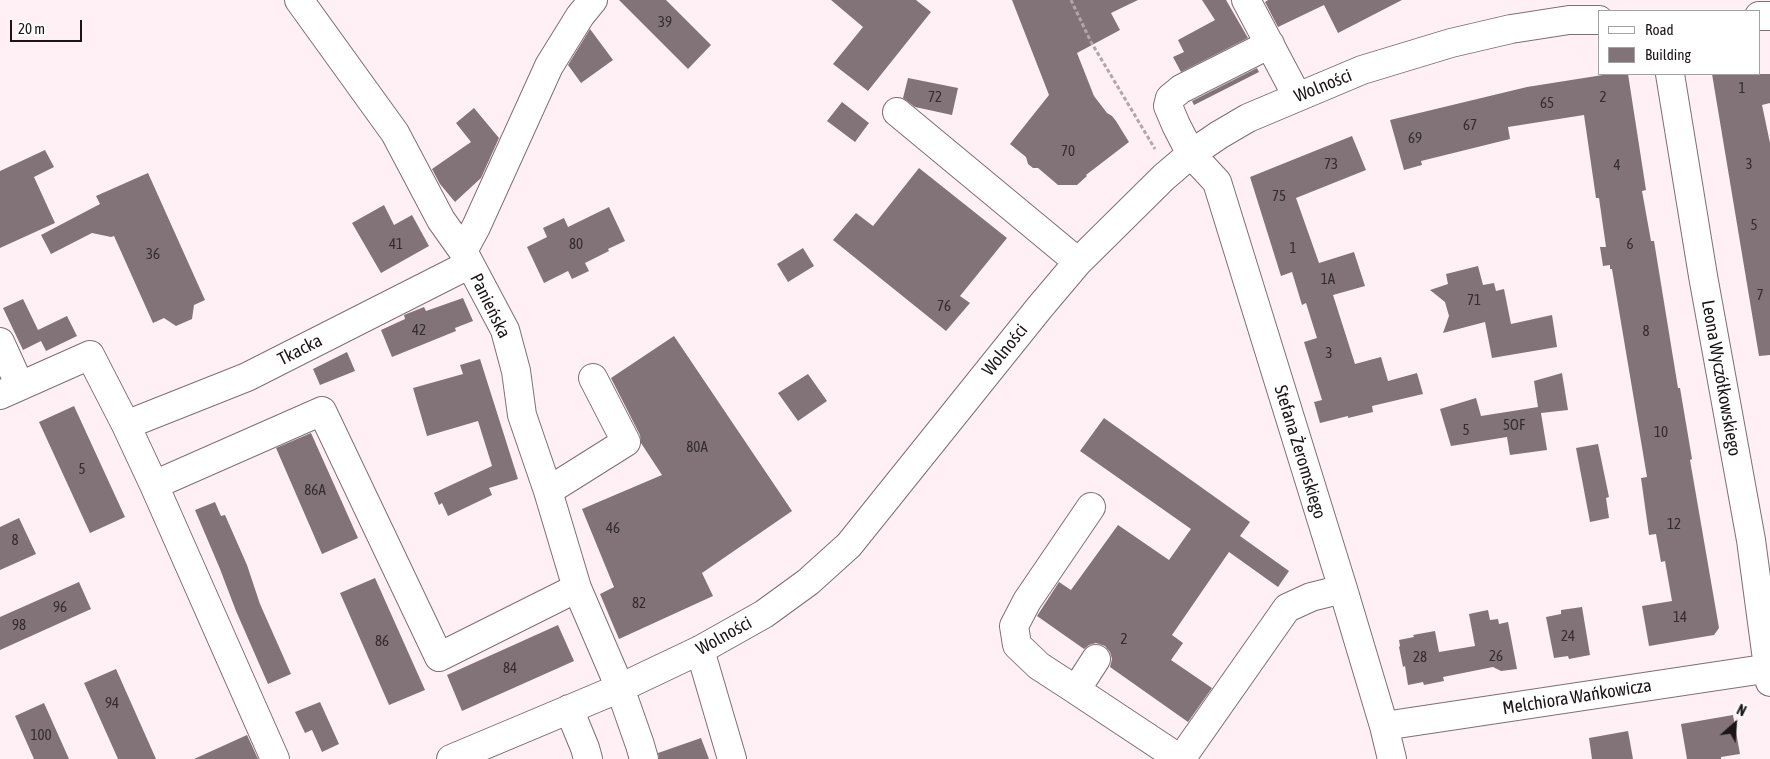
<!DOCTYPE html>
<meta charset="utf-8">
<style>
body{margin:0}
#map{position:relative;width:1770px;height:759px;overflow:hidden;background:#fff0f5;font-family:"Asap Condensed",sans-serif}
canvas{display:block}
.legend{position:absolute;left:1598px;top:10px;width:162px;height:65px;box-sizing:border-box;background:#fff;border:1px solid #a4a1a2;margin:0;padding:6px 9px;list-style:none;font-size:15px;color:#1b1517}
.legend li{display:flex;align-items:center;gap:10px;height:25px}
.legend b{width:25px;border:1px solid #a4a1a2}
.north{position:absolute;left:1710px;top:699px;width:50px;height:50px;-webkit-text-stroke:4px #fff;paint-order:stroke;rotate:26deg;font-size:14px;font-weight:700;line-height:20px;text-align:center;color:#1b1517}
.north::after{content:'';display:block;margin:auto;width:18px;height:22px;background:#1b1517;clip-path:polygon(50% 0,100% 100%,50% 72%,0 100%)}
.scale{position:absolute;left:10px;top:20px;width:72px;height:22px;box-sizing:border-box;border:2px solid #1b1517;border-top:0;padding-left:6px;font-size:15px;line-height:18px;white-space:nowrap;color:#1b1517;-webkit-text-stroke:4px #fff;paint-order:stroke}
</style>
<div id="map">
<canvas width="1770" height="759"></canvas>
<ul class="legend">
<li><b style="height:6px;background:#fff"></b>Road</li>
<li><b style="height:14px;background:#827378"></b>Building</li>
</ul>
<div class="north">N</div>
<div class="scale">20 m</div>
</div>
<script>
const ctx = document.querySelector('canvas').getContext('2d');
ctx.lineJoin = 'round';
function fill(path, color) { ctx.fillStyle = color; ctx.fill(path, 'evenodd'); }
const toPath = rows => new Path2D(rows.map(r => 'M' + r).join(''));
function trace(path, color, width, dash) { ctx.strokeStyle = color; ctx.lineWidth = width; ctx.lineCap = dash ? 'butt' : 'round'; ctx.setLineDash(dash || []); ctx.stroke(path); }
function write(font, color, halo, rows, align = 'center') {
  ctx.font = font + ' "Asap Condensed",sans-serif'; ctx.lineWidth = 4.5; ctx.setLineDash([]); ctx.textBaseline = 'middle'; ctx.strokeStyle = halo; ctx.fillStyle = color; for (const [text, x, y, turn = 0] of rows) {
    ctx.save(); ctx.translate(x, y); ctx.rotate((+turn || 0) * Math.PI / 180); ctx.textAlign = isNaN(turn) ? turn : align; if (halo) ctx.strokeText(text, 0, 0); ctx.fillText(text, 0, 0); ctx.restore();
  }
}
fill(toPath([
 [619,0,666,0,711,45,688,69],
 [831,0,916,0,931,12,868,91,833,64,863,27],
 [1012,0,1138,0,1111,13,1120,30,1077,53,1094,96,1107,113,1112,116,1116,121,1129,142,1086,175,1087,176,1077,185,1058,185,1038,168,1033,168,1028,164,1026,157,1010,144,1049,95],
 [1202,0,1226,0,1248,38,1181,72,1173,57,1184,52,1178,40,1215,20],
 [1268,0,1402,0,1338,33,1324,5,1278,27,1265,2],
 [590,29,613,60,581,83,568,65],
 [1257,68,1259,72,1194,105,1192,101],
 [1609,74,1628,74,1646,190,1642,191,1651,241,1654,241,1678,388,1680,388,1692,459,1690,460,1719,628,1714,635,1649,646,1642,606,1672,601,1665,561,1661,562,1656,534,1649,535,1641,478,1647,477,1612,269,1610,269,1610,265,1603,266,1600,247,1606,247,1599,198,1596,198,1584,115,1508,127,1510,139,1421,161,1422,165,1404,170,1390,120,1527,87],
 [1712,74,1770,74,1770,103,1762,105,1770,143,1770,355,1759,356],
 [908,78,958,88,952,115,915,107,903,98],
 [842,102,869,123,855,142,827,121],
 [474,108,499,138,481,178,455,202,440,184,432,169,471,142,456,123],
 [1352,136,1366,170,1296,198,1319,263,1354,252,1365,286,1333,295,1355,364,1381,357,1388,381,1417,373,1423,394,1372,406,1373,412,1348,418,1348,416,1320,423,1314,402,1322,400,1304,342,1317,338,1306,303,1302,305,1292,272,1281,276,1250,177],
 [45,150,54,167,34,177,55,223,0,248,0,171],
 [919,168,1007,238,960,296,970,303,946,331,833,240,856,213,873,226],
 [148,173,205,300,194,305,192,319,176,326,164,318,153,323,114,236,111,237,92,233,51,254,41,235,100,204,96,196],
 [384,205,394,225,412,215,429,246,381,273,352,223],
 [609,207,625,241,608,249,609,251,585,263,589,271,572,279,568,271,544,283,527,247,547,237,543,228,564,218,568,227],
 [803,248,814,266,788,282,777,264],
 [1478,266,1483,285,1494,283,1496,291,1504,289,1511,324,1552,315,1557,347,1492,358,1485,322,1443,333,1449,316,1445,302,1430,290,1448,284,1446,274],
 [463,298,473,321,455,328,456,331,392,357,381,330,405,319,404,315,424,307,426,311],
 [23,299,38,330,67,316,77,336,46,351,41,341,23,350,3,308],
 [674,336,792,511,702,573,713,596,619,639,600,594,614,587,582,509,662,475,641,443,640,435,611,378],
 [347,352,355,371,320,385,313,369],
 [480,359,518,479,489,488,492,495,448,516,442,503,439,505,434,493,492,466,478,421,427,436,413,388,463,374,460,365],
 [1562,373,1568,410,1541,413,1547,450,1510,455,1507,437,1451,446,1440,409,1476,398,1481,416,1538,407,1534,381],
 [808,374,827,401,798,421,778,393],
 [74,406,125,517,90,533,39,422],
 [1104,418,1250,522,1240,536,1289,571,1278,587,1229,552,1172,635,1183,643,1171,660,1212,688,1188,722,1110,667,1112,659,1110,652,1105,646,1096,643,1089,645,1084,649,1037,616,1059,582,1071,590,1118,525,1169,560,1191,529,1080,451],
 [311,433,358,538,322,554,276,448],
 [1598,444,1609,497,1606,498,1609,518,1590,522,1576,448],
 [215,502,221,516,225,515,247,565,260,604,291,674,268,684,236,611,220,569,195,510],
 [19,518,36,554,0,570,0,527],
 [375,578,425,690,389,705,340,593],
 [79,582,91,609,0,650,0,617],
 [1582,607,1590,655,1569,659,1568,656,1554,658,1546,617,1561,614,1561,610],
 [1488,610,1490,620,1498,619,1499,624,1508,622,1517,669,1501,671,1493,667,1443,677,1444,681,1424,685,1423,682,1408,685,1405,666,1403,667,1399,647,1400,646,1399,640,1414,637,1413,635,1435,631,1439,652,1475,646,1469,614],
 [558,625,574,661,462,711,447,675],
 [116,669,156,759,118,759,84,683],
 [320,702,339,744,322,752,312,730,305,733,295,712],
 [44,703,69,759,34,759,15,716],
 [1733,715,1740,754,1721,757,1721,759,1687,759,1681,724],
 [1628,731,1633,759,1592,759,1589,738],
 [247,735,258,759,194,759],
 [701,738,709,759,659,759,658,753]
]), '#827378');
const minor = toPath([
 [299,0,395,133,441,220,463,251],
 [593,0,580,16,549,66,476,227,463,251,505,330,516,371,522,415,548,491,577,588,620,688,640,745,644,759],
 [1246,0,1297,96],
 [1759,16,1770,16],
 [1270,44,1181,89,1170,98,1168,106,1176,125,1191,154,1217,182,1343,589,1384,726,1392,759],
 [1670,74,1703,276,1751,540,1770,682],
 [897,112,1078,262],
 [0,342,20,386],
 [0,395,90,355,126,425,154,485,275,759],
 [126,425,247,377,470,264],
 [154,485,322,411,439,657,577,588],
 [548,491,626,442,593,378],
 [700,650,732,759],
 [1096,659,1076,690,1180,759],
 [1076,690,1039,666,1017,645,1014,626,1027,601,1091,507],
 [569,709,585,748,588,759],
 [1384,726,1770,668],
 [451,759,620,688,700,650,764,614,808,582,849,545,1040,307,1078,262,1164,177,1191,154,1219,135,1248,118,1362,70,1451,43,1511,29,1569,20,1599,20],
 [1181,759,1287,608,1311,597,1343,589]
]);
trace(minor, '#7e6f74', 30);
trace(toPath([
 [1071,0,1091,42,1155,149]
]), '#b2a6aa', 3, [4, 2.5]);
trace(minor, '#fff', 28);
write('15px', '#352c2f', null, [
 ["39",665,22],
 ["1",1742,88],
 ["72",935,97],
 ["2",1603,97],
 ["65",1547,103],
 ["67",1470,125],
 ["69",1415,138],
 ["70",1068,151],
 ["73",1331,164],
 ["3",1749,164],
 ["4",1617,165],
 ["75",1279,196],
 ["5",1754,225],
 ["41",396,244],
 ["80",576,244],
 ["6",1630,244],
 ["1",1293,248],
 ["36",153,254],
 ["1A",1328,279],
 ["7",1760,295],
 ["71",1474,300],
 ["76",944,306],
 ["42",419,330],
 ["8",1646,331],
 ["3",1329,353],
 ["5OF",1514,425],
 ["5",1466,430],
 ["10",1661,432],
 ["80A",697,447],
 ["5",82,469],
 ["86A",315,490],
 ["12",1674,524],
 ["46",613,528],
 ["8",15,540],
 ["82",639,603],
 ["96",60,607],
 ["14",1680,617],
 ["98",19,625],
 ["24",1568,636],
 ["2",1124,639],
 ["86",382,641],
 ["26",1496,656],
 ["28",1420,657],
 ["84",510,668],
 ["94",112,703],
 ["100",41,735]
]);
write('18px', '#1b1517', '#fff', [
 ["Wolności",1323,86,-22],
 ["Panieńska",490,306,64],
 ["Tkacka",300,350,-27],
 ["Wolności",1005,350,-51],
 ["Leona Wyczółkowskiego",1721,378,80],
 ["Stefana Żeromskiego",1300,452,73],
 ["Wolności",724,636,-29],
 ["Melchiora Wańkowicza",1577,697,-9]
]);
</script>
